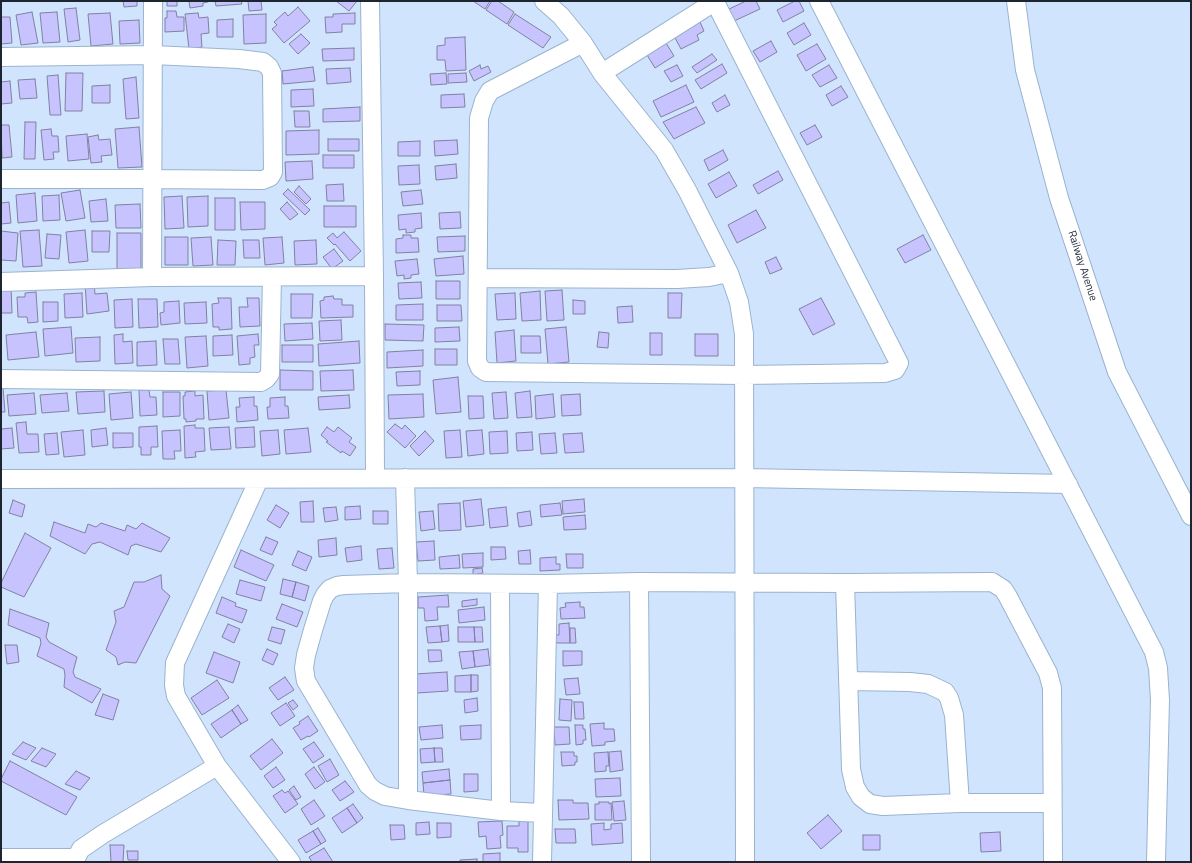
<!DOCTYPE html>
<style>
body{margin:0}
#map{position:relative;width:1192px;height:863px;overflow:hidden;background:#d0e5fd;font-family:"Titillium Web",sans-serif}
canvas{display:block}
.frame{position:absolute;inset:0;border:2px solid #1c2530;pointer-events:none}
</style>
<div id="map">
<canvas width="1192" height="863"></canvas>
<div class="frame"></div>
</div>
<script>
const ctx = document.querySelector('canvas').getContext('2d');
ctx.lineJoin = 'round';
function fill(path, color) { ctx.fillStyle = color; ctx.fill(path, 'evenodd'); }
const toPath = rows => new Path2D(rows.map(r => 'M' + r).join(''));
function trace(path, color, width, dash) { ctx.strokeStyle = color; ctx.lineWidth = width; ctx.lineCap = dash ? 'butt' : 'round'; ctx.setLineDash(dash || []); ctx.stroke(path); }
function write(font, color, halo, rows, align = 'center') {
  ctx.font = font + ' "Titillium Web",sans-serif'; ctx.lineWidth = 3; ctx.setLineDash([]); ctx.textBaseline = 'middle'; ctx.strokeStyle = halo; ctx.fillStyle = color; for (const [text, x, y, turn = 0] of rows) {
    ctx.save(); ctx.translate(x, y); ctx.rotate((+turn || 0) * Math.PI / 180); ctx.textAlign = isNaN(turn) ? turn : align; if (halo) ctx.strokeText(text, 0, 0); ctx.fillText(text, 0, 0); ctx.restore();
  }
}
const building = toPath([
 [117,1,137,1,137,6,124,7,123,1,117,1],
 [167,1,177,1,177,6,167,6,167,1],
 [189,1,208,1,208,2,203,3,203,6,190,8,189,1],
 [215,1,241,1,242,4,216,6,215,1],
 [248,1,261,1,262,10,249,11,248,1],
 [336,1,357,1,349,11,336,1],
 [473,1,490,1,485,9,473,1],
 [492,1,498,1,514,12,507,24,486,10,492,1],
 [746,1,756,1,760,9,732,22,727,10,746,1],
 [795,1,799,1,804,11,783,22,777,10,795,1],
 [298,7,310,21,284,43,272,29,277,25,274,22,285,12,288,16,298,7],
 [76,8,80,40,68,42,64,9,76,8],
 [167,11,176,11,177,17,184,17,184,31,165,32,165,18,167,18,167,11],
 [1,12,1,17,10,17,12,43,1,44,1,12],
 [32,12,38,43,21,45,16,15,32,12],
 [57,12,60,42,43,43,40,13,57,12],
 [110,13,113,44,91,46,88,14,110,13],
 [198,13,199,18,208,17,209,33,201,34,202,47,189,49,185,14,198,13],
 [355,13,355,24,342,24,342,32,326,33,325,17,333,17,333,14,355,13],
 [266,14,266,43,244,44,243,15,266,14],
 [515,14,551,37,543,48,508,25,515,14],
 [233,19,233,37,217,37,217,20,233,19],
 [139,20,140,43,120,44,119,21,139,20],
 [700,22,704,31,697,35,699,40,681,49,674,36,700,22],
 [804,23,811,35,794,45,787,33,804,23],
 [301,34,310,43,298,54,289,44,301,34],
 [465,37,466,70,446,71,445,60,437,60,437,46,445,45,445,38,465,37],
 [771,41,777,52,760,62,753,51,771,41],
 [666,43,674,56,655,68,647,55,666,43],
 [817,44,826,59,806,71,797,55,817,44],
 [354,48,354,60,323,61,322,49,354,48],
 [712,54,717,60,697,73,692,67,712,54],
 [722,64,727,73,701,89,695,80,722,64],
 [480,65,481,69,488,66,491,72,474,81,469,71,480,65],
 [677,65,683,76,671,82,664,71,677,65],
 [829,65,837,78,820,87,812,75,829,65],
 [313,67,315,81,283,84,282,71,313,67],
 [350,68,351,82,327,84,326,69,350,68],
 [66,73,83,73,82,111,65,111,66,73],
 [446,73,447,84,431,85,430,74,446,73],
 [466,73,467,82,448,83,448,74,466,73],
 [58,75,61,115,50,115,47,76,58,75],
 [136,77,139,118,126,119,123,79,136,77],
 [35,79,37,98,20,99,18,80,35,79],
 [10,81,12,103,1,104,1,82,10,81],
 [110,85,110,103,92,103,92,86,110,85],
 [686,85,694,102,661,117,653,101,686,85],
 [841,86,848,97,832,106,826,95,841,86],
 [313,89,314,106,291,107,291,90,313,89],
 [464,94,465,107,441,108,441,95,464,94],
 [725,95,730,105,717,112,712,103,725,95],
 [360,107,360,121,323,122,323,109,360,107],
 [696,107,705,123,674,139,663,122,696,107],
 [294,111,309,111,310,127,295,127,294,111],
 [25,122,36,122,35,159,24,159,25,122],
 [1,125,9,125,12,157,2,158,1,125],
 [815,125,822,137,807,145,800,133,815,125],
 [139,127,142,167,118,168,115,129,139,127],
 [51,129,52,136,58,136,59,152,53,152,54,159,44,160,41,130,51,129],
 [319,130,319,154,286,155,286,131,319,130],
 [87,134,89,159,68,161,66,136,87,134],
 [98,135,99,140,110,139,112,155,101,156,102,162,91,163,88,137,98,135],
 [328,139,359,139,359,151,328,151,328,139],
 [457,140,458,154,435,156,434,141,457,140],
 [420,141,420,156,398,156,398,142,420,141],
 [723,150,728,160,709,171,704,160,723,150],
 [323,155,354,155,354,168,323,168,323,155],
 [312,161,313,179,286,181,285,162,312,161],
 [456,164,457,178,436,180,435,166,456,164],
 [419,165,420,184,399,185,398,166,419,165],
 [778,171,783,180,758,194,753,185,778,171],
 [729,172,737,186,716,198,708,184,729,172],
 [343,184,344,201,327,201,326,185,343,184],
 [299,186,311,199,306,204,294,192,299,186],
 [288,189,310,210,305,215,283,194,288,189],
 [80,190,85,218,66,221,61,193,80,190],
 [421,190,423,204,403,206,401,192,421,190],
 [35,193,37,221,18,223,16,195,35,193],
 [1,195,1,203,9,202,11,223,1,224,1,195],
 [59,195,60,220,43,221,42,196,59,195],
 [182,196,184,228,165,229,164,197,182,196],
 [208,196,208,226,188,227,187,197,208,196],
 [215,198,235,198,235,230,215,230,215,198],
 [106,199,108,221,91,222,89,201,106,199],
 [240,202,265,202,265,229,241,230,240,202],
 [287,202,298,214,290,220,280,209,287,202],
 [140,204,141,228,116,228,115,205,140,204],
 [324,206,356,206,356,227,324,227,324,206],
 [756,210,766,228,737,243,728,225,756,210],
 [460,212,461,228,440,229,439,213,460,212],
 [421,213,422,228,415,229,415,232,406,233,406,229,399,230,398,215,421,213],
 [39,230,42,266,23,267,20,231,39,230],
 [85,230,88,261,69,263,66,232,85,230],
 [1,231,18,233,16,261,1,260,1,231],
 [92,231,110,231,109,252,92,252,92,231],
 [344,232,361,251,350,261,335,244,334,245,327,238,333,233,337,238,344,232],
 [117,233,141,233,141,269,117,269,117,233],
 [47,234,61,235,59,259,45,258,47,234],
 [403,235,411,235,411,238,418,238,419,252,396,253,396,239,403,238,403,235],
 [923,235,931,250,905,263,897,249,923,235],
 [465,236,465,251,438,252,437,237,465,236],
 [165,237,188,237,188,265,165,265,165,237],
 [211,237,213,265,193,266,191,238,211,237],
 [282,237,284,263,265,265,263,238,282,237],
 [218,240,236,241,235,265,217,265,218,240],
 [243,240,259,240,260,258,244,258,243,240],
 [316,240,317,264,295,265,294,241,316,240],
 [334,249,343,261,332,269,323,257,334,249],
 [463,256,464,274,436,276,434,259,463,256],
 [776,257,782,269,770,274,765,262,776,257],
 [417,259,419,274,411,275,411,278,404,279,404,275,397,276,395,261,417,259],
 [436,281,460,281,460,299,436,299,436,281],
 [94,282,95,294,107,293,109,311,87,314,85,283,94,282],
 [421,282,422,298,399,299,398,283,421,282],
 [1,286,11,286,12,313,1,313,1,286],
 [562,290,564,320,547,321,545,291,562,290],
 [540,291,541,320,522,321,520,293,540,291],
 [36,292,38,322,28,323,27,317,18,317,17,297,25,297,25,293,36,292],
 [82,293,83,317,65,318,64,294,82,293],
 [515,293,516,319,497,320,495,294,515,293],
 [668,293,682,293,681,318,668,318,668,293],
 [291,294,313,294,312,318,291,318,291,294],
 [333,296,334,299,342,299,342,305,353,305,353,317,321,318,320,301,324,300,324,297,333,296],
 [218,298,231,298,232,329,219,330,219,327,213,327,212,304,219,303,218,298],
 [247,298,259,298,260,326,240,327,239,307,248,307,247,298],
 [821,298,835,324,813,335,799,309,821,298],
 [132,299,133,327,115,328,114,300,132,299],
 [138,299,157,299,158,327,139,328,138,299],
 [573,300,585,301,585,314,573,314,573,300],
 [179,301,180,323,161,325,160,313,164,312,164,302,179,301],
 [43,302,58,302,58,321,43,322,43,302],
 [206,302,207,323,185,324,184,303,206,302],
 [423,304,423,320,396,320,396,305,423,304],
 [437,305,461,305,462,321,437,321,437,305],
 [632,306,633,322,618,323,617,307,632,306],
 [341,320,342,340,320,341,319,321,341,320],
 [312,323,313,339,285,341,284,324,312,323],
 [385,324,424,325,423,341,385,340,385,324],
 [71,327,73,353,45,356,43,329,71,327],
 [459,327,460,341,435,342,435,328,459,327],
 [566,327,569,362,548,364,545,329,566,327],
 [514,330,516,361,497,363,495,332,514,330],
 [36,332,39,357,8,360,6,335,36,332],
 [599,332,609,333,608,348,597,347,599,332],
 [650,333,662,333,662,355,650,355,650,333],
 [123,334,123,342,132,341,133,363,115,364,114,335,123,334],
 [258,334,259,345,254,345,255,357,250,358,250,364,239,365,237,336,258,334],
 [695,334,718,334,718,356,695,356,695,334],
 [232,335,233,355,213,356,213,336,232,335],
 [206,336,208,366,187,368,185,337,206,336],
 [521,336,540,336,541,353,521,353,521,336],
 [100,337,100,361,76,362,75,338,100,337],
 [163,339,178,339,180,364,165,364,163,339],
 [156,341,157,365,137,366,137,342,156,341],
 [359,341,360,363,319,366,318,344,359,341],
 [282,345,313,345,313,362,282,362,282,345],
 [435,349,457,349,457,365,435,365,435,349],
 [423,350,423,366,387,368,387,352,423,350],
 [280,370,313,371,313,390,280,390,280,370],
 [353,370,354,390,321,391,320,371,353,370],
 [420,371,420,385,397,386,396,372,420,371],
 [458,377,461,412,436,414,433,380,458,377],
 [3,387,5,412,1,412,1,388,3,387],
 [139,390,149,390,150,397,156,397,157,415,140,416,139,390],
 [226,390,229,418,209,420,207,391,226,390],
 [104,391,105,412,78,414,76,392,104,391],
 [195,391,195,396,203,395,204,419,196,419,196,421,186,422,186,419,184,419,183,396,185,396,185,392,195,391],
 [530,391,532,417,517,418,515,393,530,391],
 [131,392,133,418,111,420,109,394,131,392],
 [163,392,180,392,180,416,163,417,163,392],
 [506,392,508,418,494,419,492,393,506,392],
 [34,393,36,414,9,416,7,395,34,393],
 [67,393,69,411,42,413,40,395,67,393],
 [423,394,424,417,389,419,388,395,423,394],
 [553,394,555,417,536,419,535,396,553,394],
 [580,394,581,415,562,416,561,395,580,394],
 [349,395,350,408,319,410,318,397,349,395],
 [468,396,483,396,484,418,469,419,468,396],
 [254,397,254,406,257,406,258,420,237,422,236,407,240,407,239,398,254,397],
 [285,397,285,406,288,406,289,418,268,419,267,407,270,407,270,398,285,397],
 [26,422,27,434,38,434,39,452,19,453,16,423,26,422],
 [395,424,402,429,405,425,416,436,405,448,387,432,395,424],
 [195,425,195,428,204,428,205,451,195,452,196,457,185,458,184,426,195,425],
 [157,426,158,447,151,447,151,455,141,455,141,447,139,447,139,427,157,426],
 [229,427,231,449,211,450,209,428,229,427],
 [254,427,255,447,236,448,235,428,254,427],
 [327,427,334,432,338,427,352,438,349,442,356,447,350,456,342,451,341,453,326,442,328,441,321,435,327,427],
 [12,428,14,448,1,449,1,429,12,428],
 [106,428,108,445,92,447,91,430,106,428],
 [308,428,311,452,286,454,284,430,308,428],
 [83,430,85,455,64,457,61,432,83,430],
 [180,430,181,451,174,451,175,459,163,459,162,431,180,430],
 [278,430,280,454,262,456,260,431,278,430],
 [460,430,462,457,446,458,444,431,460,430],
 [482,430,484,454,468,456,466,431,482,430],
 [425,431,434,441,419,456,410,446,425,431],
 [507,431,508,453,490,454,489,432,507,431],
 [532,432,533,450,517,451,516,433,532,432],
 [57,433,59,454,46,455,44,434,57,433],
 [113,433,133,433,133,447,113,448,113,433],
 [555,433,557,453,541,454,539,434,555,433],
 [582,433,584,452,565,453,563,434,582,433],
 [481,499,484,525,466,527,463,501,481,499],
 [584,499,585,512,563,514,562,501,584,499],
 [13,500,25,505,22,517,9,513,13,500],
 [313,501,314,522,301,522,300,502,313,501],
 [460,503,461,530,439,531,438,504,460,503],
 [560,503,562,515,541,517,540,505,560,503],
 [276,505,289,513,280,528,267,520,276,505],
 [360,506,361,519,345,520,345,507,360,506],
 [336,507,338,520,325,522,323,508,336,507],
 [506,507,508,526,490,528,488,509,506,507],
 [373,511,388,511,388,524,373,524,373,511],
 [433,511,435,529,421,531,419,512,433,511],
 [530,511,532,525,519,527,517,513,530,511],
 [585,515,586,529,564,530,563,517,585,515],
 [54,522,85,533,88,524,96,527,101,523,125,531,127,525,136,529,142,523,170,538,161,552,136,544,131,546,128,555,100,542,92,544,85,554,50,536,54,522],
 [25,533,51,548,24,597,1,587,1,583,25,533],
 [266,537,278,542,272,555,260,550,266,537],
 [336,538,337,555,319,557,318,540,336,538],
 [434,541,435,560,418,561,416,542,434,541],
 [361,546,362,560,347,562,345,548,361,546],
 [491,547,505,547,506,559,491,560,491,547],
 [392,548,394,568,379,569,377,549,392,548],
 [241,550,274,565,266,581,234,567,241,550],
 [530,550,531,564,519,564,518,551,530,550],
 [298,551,312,557,306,571,292,565,298,551],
 [483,553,483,567,463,568,462,554,483,553],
 [566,554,583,554,583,568,567,568,566,554],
 [459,555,460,568,440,569,439,557,459,555],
 [556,557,556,564,560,564,560,570,540,571,540,558,556,557],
 [482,568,483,573,473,575,473,569,482,568],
 [161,575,162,589,170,596,136,663,125,662,118,665,116,657,106,650,116,622,114,611,124,607,134,582,144,582,161,575],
 [283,579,296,582,292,597,280,594,283,579],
 [240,580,265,587,261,601,236,594,240,580],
 [296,582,309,586,305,601,292,597,296,582],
 [448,595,449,607,437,607,438,620,425,621,424,608,418,608,418,597,448,595],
 [222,597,236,603,235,606,247,610,242,623,216,613,222,597],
 [477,599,477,605,462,607,462,601,477,599],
 [580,602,580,607,584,607,585,618,561,619,560,608,566,607,565,603,580,602],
 [282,604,303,612,297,627,276,619,282,604],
 [484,607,485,620,459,623,458,610,484,607],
 [10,609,49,623,46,637,49,642,77,657,73,672,75,677,101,689,92,703,64,687,65,675,64,669,37,656,41,643,40,638,8,625,10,609],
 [569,623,570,643,555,643,555,635,559,635,559,624,569,623],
 [228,624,240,629,234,643,222,637,228,624],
 [448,625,449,641,442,642,440,626,448,625],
 [440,626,442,642,428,643,426,627,440,626],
 [272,627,285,630,281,644,268,640,272,627],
 [458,627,474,627,475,642,458,642,458,627],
 [474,627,482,627,483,642,475,642,474,627],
 [570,628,575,628,576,643,570,643,570,628],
 [5,645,17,645,19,662,7,664,5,645],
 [267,649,278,654,273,665,262,660,267,649],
 [488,649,490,665,475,667,473,651,488,649],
 [428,650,441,650,442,661,429,662,428,650],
 [473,651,475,667,462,669,459,652,473,651],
 [563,651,582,651,582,665,563,666,563,651],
 [214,652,240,662,233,683,206,673,214,652],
 [447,672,448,691,417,693,415,674,447,672],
 [471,675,478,675,478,691,471,692,471,675],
 [471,675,471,692,455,692,455,676,471,675],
 [285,677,294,690,278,700,269,688,285,677],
 [578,678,580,694,566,695,564,679,578,678],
 [217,680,229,698,202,715,191,698,217,680],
 [103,694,119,700,113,720,95,715,103,694],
 [477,698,478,711,465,713,464,700,477,698],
 [560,699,572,700,571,721,559,720,560,699],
 [293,700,298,706,293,710,288,703,293,700],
 [574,702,583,702,584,719,575,719,574,702],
 [286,703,295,716,280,726,271,713,286,703],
 [238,705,248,720,241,724,232,710,238,705],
 [232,710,241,724,221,738,211,724,232,710],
 [308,716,318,731,309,737,308,736,301,740,293,728,300,724,299,722,308,716],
 [604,723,604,729,614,729,615,741,605,742,605,745,592,746,590,724,604,723],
 [442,725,443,738,421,740,419,727,442,725],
 [481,725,481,739,461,740,460,726,481,725],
 [575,725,583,725,583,729,585,729,586,740,583,740,583,744,576,745,575,725],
 [554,727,569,727,570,744,555,745,554,727],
 [272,739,283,753,261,770,250,756,272,739],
 [23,742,36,748,26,760,12,754,23,742],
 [314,742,324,756,313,763,303,749,314,742],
 [42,748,56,754,46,767,31,761,42,748],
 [434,748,442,748,443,762,435,762,434,748],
 [434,748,435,762,421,763,420,749,434,748],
 [621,751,623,770,610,772,609,752,621,751],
 [561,752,574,752,574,756,577,756,577,762,575,762,575,765,562,766,561,752],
 [608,752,609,766,606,766,606,771,595,772,594,753,608,752],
 [330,759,339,775,327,782,318,766,330,759],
 [10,761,77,797,66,815,1,781,1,779,10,761],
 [276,767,285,780,273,788,264,776,276,767],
 [314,767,325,782,315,789,305,774,314,767],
 [449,769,450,780,423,783,422,772,449,769],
 [76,771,90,778,80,790,65,784,76,771],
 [464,774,478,774,478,791,464,792,464,774],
 [620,778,621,796,596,797,595,779,620,778],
 [450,780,451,794,424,796,423,783,450,780],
 [345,781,354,792,340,801,332,790,345,781],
 [294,786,301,797,296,800,289,790,294,786],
 [282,790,285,793,288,791,298,804,285,813,273,796,282,790],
 [314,800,325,816,311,825,301,809,314,800],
 [558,800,573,800,573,803,588,803,589,819,559,820,558,800],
 [624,801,626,820,614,821,612,802,624,801],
 [599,802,609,802,609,804,611,803,612,820,595,820,595,804,599,804,599,802],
 [353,804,363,818,357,823,347,808,353,804],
 [347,808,357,823,342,833,332,818,347,808],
 [828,815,842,831,821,849,807,833,828,815],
 [502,821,503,835,500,836,501,848,487,849,486,836,479,837,478,822,502,821],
 [519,821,528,821,528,852,518,852,518,848,507,848,507,826,519,826,519,821],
 [429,822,430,834,416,835,416,823,429,822],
 [437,823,451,823,451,837,437,838,437,823],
 [604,823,604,830,611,829,611,824,622,823,623,843,592,845,591,824,604,823],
 [390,825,404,825,405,839,391,840,390,825],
 [318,828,326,841,321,844,313,831,318,828],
 [555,829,575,829,576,843,556,843,555,829],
 [313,831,321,844,306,853,298,840,313,831],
 [1000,832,1001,851,981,852,980,833,1000,832],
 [863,835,880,835,880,850,863,850,863,835],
 [110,845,124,845,123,862,111,862,110,845],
 [324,848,333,862,312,862,309,857,324,848],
 [127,851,138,851,138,860,128,860,127,851],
 [500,853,500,862,483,862,483,854,500,853],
 [477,859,477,862,460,862,460,860,477,859]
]);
fill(building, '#c6c3fe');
trace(building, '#8280a1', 1);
const minor = toPath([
 [370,1,374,276,375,477],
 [544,1,561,16,583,43,602,73,664,150,687,190,729,273,739,302,744,334,745,862],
 [819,1,1154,652,1158,668,1160,700,1156,862],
 [1016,1,1025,70,1059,198,1117,372,1191,516],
 [583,43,490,91,484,101,479,118,477,361,480,368,486,372,744,375,885,373,895,370,899,363,715,2],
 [1,57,153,55,239,59,263,62,269,67,272,73,273,172,270,177,263,180,153,179,1,179],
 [602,73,716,1],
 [152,277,153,1],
 [478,278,677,279,709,277,729,273],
 [1,282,152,277,374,276],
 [1,379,261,382,266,379,270,374,272,277],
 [405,478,408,583,408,800],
 [1,479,745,478,1068,484],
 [259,479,175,663,174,685,176,696,217,766,291,862],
 [639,582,641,862],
 [845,583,851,769,855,787,861,797,870,804,883,806,960,803,1052,803],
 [500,584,501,811],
 [848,681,910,682,928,684,945,692,949,698,954,715,960,803],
 [543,813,501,811,408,800,385,796,375,791,368,785,306,681,305,675,304,668,306,655,313,630,322,601,325,595,330,589,337,586,344,585,408,583,548,584,639,582,845,583,992,582,1003,589,1007,595,1048,673,1052,688,1053,862],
 [1,858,76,858],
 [76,862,76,858,81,849,103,834,217,766],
 [542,862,548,584]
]);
trace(minor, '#9ab3cf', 20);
trace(minor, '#fff', 18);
write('11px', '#1c2530', '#fff', [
 ["Railway Avenue",1082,266,72]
]);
</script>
